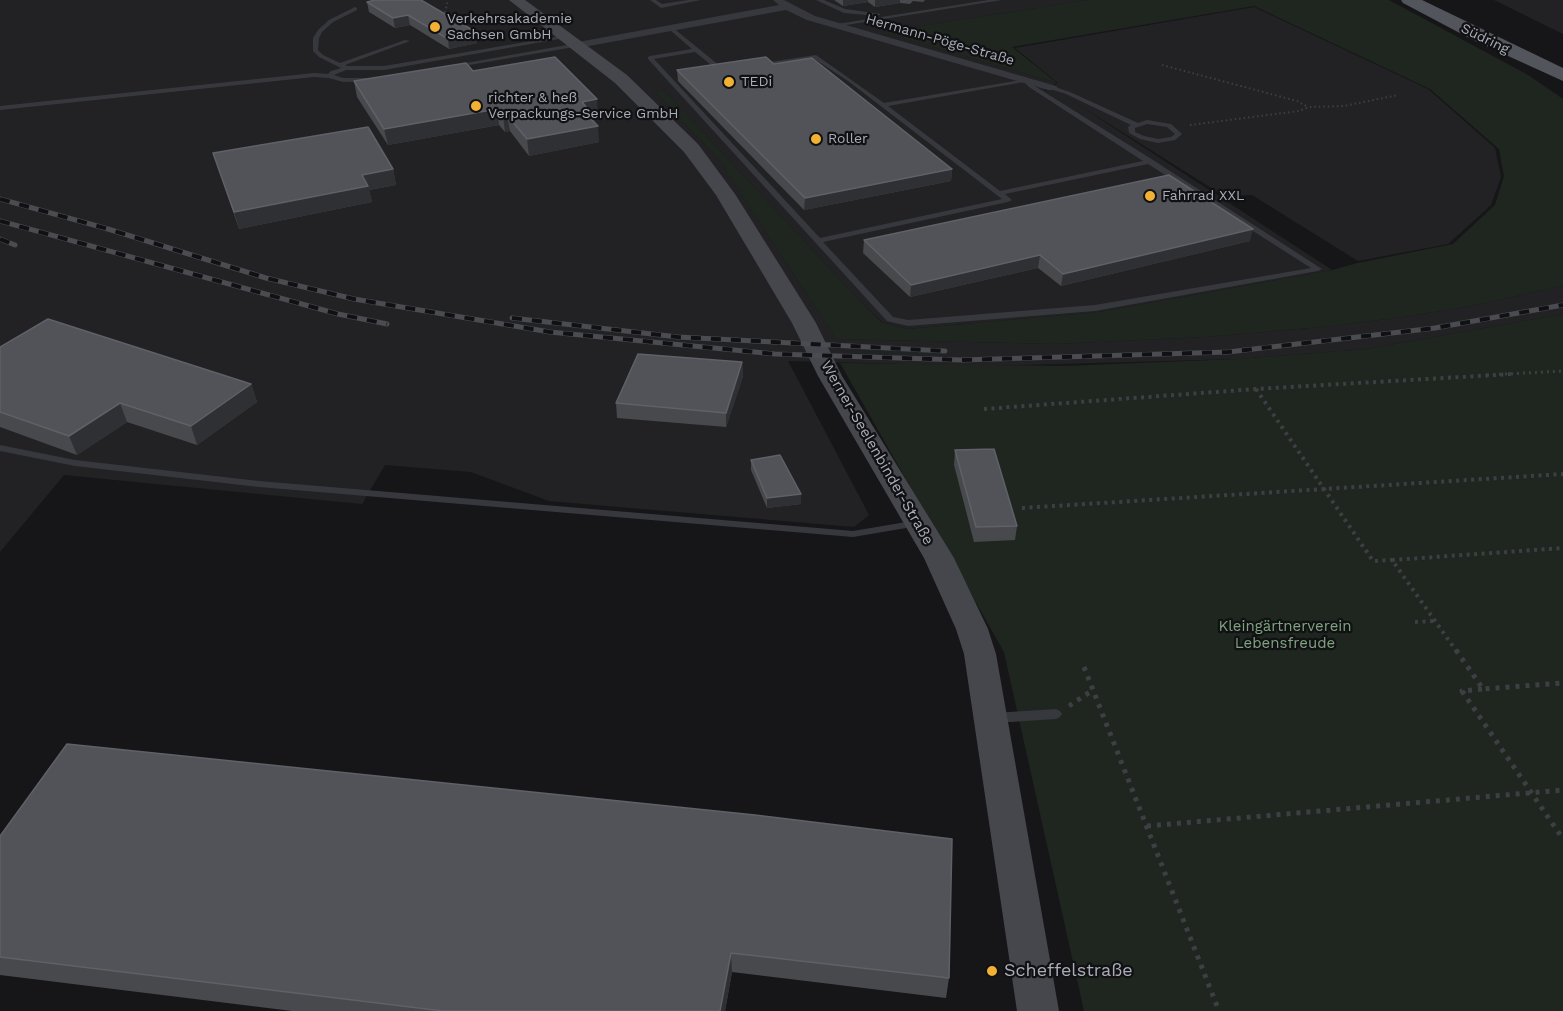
<!DOCTYPE html>
<meta charset="utf-8">
<style>
body{margin:0}
canvas{display:block;background:#161618}
</style>
<canvas width="1563" height="1011"></canvas>
<script>
const ctx = document.querySelector('canvas').getContext('2d');
ctx.lineJoin = 'round';
function fill(path, color) { ctx.fillStyle = color; ctx.fill(path, 'evenodd'); }
const toPath = rows => new Path2D(rows.map(r => 'M' + r).join(''));
function trace(path, color, width, dash) { ctx.strokeStyle = color; ctx.lineWidth = width; ctx.lineCap = dash ? 'butt' : 'round'; ctx.setLineDash(dash || []); ctx.stroke(path); }
function write(font, color, halo, rows, align = 'center') {
  ctx.font = font + ' "Work Sans",sans-serif'; ctx.lineWidth = 4.5; ctx.setLineDash([]); ctx.textBaseline = 'middle'; ctx.strokeStyle = halo; ctx.fillStyle = color; for (const [text, x, y, turn = 0] of rows) {
    ctx.save(); ctx.translate(x, y); ctx.rotate((+turn || 0) * Math.PI / 180); ctx.textAlign = isNaN(turn) ? turn : align; if (halo) ctx.strokeText(text, 0, 0); ctx.fillText(text, 0, 0); ctx.restore();
  }
}
fill(toPath([
 [0,0,1088,0,883,32,1057,83,1044,90,1046,91,1058,83,1015,48,1254,7,1428,89,1495,148,1501,177,1491,205,1448,244,1358,261,1252,195,1224,196,1071,100,1332,270,1099,312,907,329,882,322,858,299,664,90,655,92,719,160,836,339,1056,344,1205,337,1333,326,1403,317,1466,307,1563,286,1563,314,1367,349,1238,359,984,366,788,361,869,515,854,527,549,501,471,472,385,465,362,504,64,475,0,552],
 [1494,0,1563,0,1563,34]
]), '#222225');
fill(toPath([
 [1088,0,1389,0,1528,75,1563,99,1563,286,1466,307,1403,317,1333,326,1205,337,1056,344,836,339,719,160,655,92,664,90,858,299,881,322,907,329,1099,312,1332,270,1358,263,1453,244,1495,205,1504,176,1499,149,1430,89,1254,6,1012,47,1057,83,882,32],
 [1563,314,1563,1011,1084,1011,1004,652,840,363,1065,366,1238,359,1367,349]
]), '#1e261f');
trace(toPath([
 [444,17,448,0],
 [1162,65,1297,101,1308,107],
 [1190,125,1299,111,1309,107,1344,106,1398,95]
]), '#3d3f44', 2, [1.5, 3]);
trace(toPath([
 [1487,375,1563,371]
]), '#3d3f44', 3, [2, 4]);
trace(toPath([
 [1256,389,1373,561,1392,560],
 [984,409,1256,389,1512,374],
 [1022,508,1563,474],
 [1415,622,1435,621],
 [1457,652,1392,560,1563,548]
]), '#3d3f44', 4, [3, 4.5]);
trace(toPath([
 [1456,650,1483,689,1563,683],
 [1084,667,1219,1011],
 [1482,689,1462,691,1563,839],
 [1069,706,1093,690],
 [1147,826,1563,790]
]), '#3d3f44', 5, [4, 6]);
fill(toPath([
 [650,0,656,0,662,4,688,0,701,0,661,8,650,0],
 [816,0,824,0,845,9,881,14,878,16,844,13,816,0],
 [988,0,1002,0,834,27,831,25,988,0],
 [355,7,357,8,357,10,333,22,322,32,319,38,318,50,323,55,340,63,405,40,410,41,345,65,347,66,384,66,567,35,570,37,384,70,346,70,334,75,343,78,377,78,377,80,375,81,343,82,329,78,314,77,0,110,0,106,314,73,328,74,331,71,341,68,319,57,313,51,313,38,318,30,329,20,355,7],
 [672,27,720,66,729,68,726,70,716,69,695,52,654,59,820,238,1002,199,848,81,813,58,759,67,756,65,757,64,816,55,884,103,1027,79,1033,85,1153,160,1322,269,1318,271,1095,311,908,326,887,321,648,59,648,57,650,56,692,49,670,30,670,28,672,27],
 [1024,82,1029,87,1143,161,1000,191,888,106,1024,82],
 [1148,164,1311,268,1095,305,908,320,893,317,823,242,1008,202,1012,200,1005,194,1148,164],
 [578,43,580,44,580,46,452,68,449,66,578,43],
 [1052,86,1070,92,1138,123,1147,120,1171,124,1182,134,1175,140,1158,143,1140,139,1129,133,1128,127,1131,125,1066,94,1050,89,1050,87,1052,86],
 [1147,124,1167,127,1175,134,1171,137,1158,139,1144,136,1135,132,1135,128,1147,124],
 [0,445,75,460,259,481,853,531,918,520,923,523,918,526,853,537,259,487,75,466,0,451,0,445],
 [1056,709,1060,711,1062,714,1060,717,1056,719,994,723,990,721,988,718,990,715,994,713,1056,709]
]), '#37383d');
fill(toPath([
 [773,0,784,0,815,16,1056,86,1058,88,1056,90,1048,90,807,20,786,10,578,48,573,45,578,42,779,5,773,0]
]), '#37383d');
fill(toPath([
 [509,0,525,0,627,75,698,144,735,194,816,323,842,376,954,558,988,629,996,654,1059,1011,1017,1011,964,654,956,629,924,558,818,376,792,323,716,195,684,152,615,83,509,0]
]), '#45474d');
fill(toPath([
 [1401,0,1422,0,1563,68,1563,81,1473,40,1403,3,1401,0]
]), '#53555c');
const rail = toPath([
 [0,199,108,229,266,278,354,299,550,332,775,354,962,360,1228,352,1435,328,1563,305],
 [0,221,338,314,387,324],
 [0,239,15,245],
 [512,318,678,337,945,351]
]);
trace(rail, '#4a4c52', 5);
trace(rail, '#111113', 4, [10]);
fill(toPath([
 [834,0,925,0,923,2,913,1,910,4,900,3,875,7,868,2,843,6],
 [367,2,476,32,477,43,449,49,410,25,395,28,369,12],
 [774,64,952,169,951,181,804,210,678,81,677,70],
 [473,71,598,115,594,116,599,142,529,156,510,131,505,132,499,125,388,145,357,97,354,81],
 [213,153,393,169,396,185,369,190,372,202,239,229],
 [864,240,1250,241,1061,286,1038,268,910,297,863,253],
 [0,347,251,384,257,402,197,445,127,422,77,455,0,427],
 [742,362,743,376,726,427,617,418,616,403],
 [955,450,1017,526,1015,540,974,542,954,465],
 [751,460,801,494,801,504,767,508,751,470],
 [0,836,949,978,946,998,732,972,725,1011,292,1011,0,975]
]), '#47494d');
fill(toPath([
 [843,0,868,0,868,2,843,6],
 [875,0,900,0,900,3,875,7],
 [408,15,410,25,395,28,393,18],
 [476,32,477,43,449,49,448,39],
 [597,99,598,115,591,116,594,116,595,127,598,126,599,142,529,156,527,139,582,102],
 [497,109,499,125,388,145,384,129],
 [507,115,510,131,505,132,503,116],
 [393,169,396,185,369,190,372,202,239,229,234,212,362,175],
 [952,169,951,181,804,210,805,198],
 [1253,229,1250,241,1061,286,1063,274],
 [1040,255,1038,268,910,297,911,285],
 [742,362,743,376,726,427,726,413],
 [251,384,257,402,197,445,191,426],
 [120,403,127,422,77,455,69,436],
 [801,494,801,504,767,508,767,498],
 [731,953,732,972,725,1011,720,1011]
]), '#2f3033');
const building = toPath([
 [375,0,421,0,476,32,448,39,408,15,393,18,367,2,375,0],
 [555,57,597,99,582,102,594,116,589,117,598,126,527,139,507,115,503,116,497,109,384,129,354,81,466,63,473,71,555,57],
 [766,57,774,64,812,58,952,169,805,198,677,70,766,57],
 [368,127,393,169,362,175,368,186,234,212,213,153,368,127],
 [1169,175,1253,229,1063,274,1040,255,911,285,864,240,1169,175],
 [48,319,251,384,191,426,120,403,69,436,0,412,0,347,48,319],
 [638,354,742,362,726,413,616,403,638,354],
 [994,449,1017,526,976,527,955,450,994,449],
 [780,455,801,494,767,498,751,460,780,455],
 [67,744,755,815,952,839,949,978,731,953,720,1011,443,1011,0,957,0,836,67,744]
]);
fill(building, '#525359');
trace(building, '#5f6168', 1.5);
for (const [x, y, r, color] of [
 [435,27,6,"#f2b134"],
 [729,82,6,"#f2b134"],
 [476,106,6,"#f2b134"],
 [816,139,6,"#f2b134"],
 [1150,196,6,"#f2b134"],
 [992,971,6,"#f2b134"]
]) { const dot = new Path2D(); dot.arc(x, y, r, 0, 2 * Math.PI); ctx.fillStyle = color; ctx.fill(dot); trace(dot, '#111113', 2); }
write('14px', '#a8adb8', '#111113', [
 ["Verkehrsakademie",447,19],
 ["Sachsen GmbH",447,35],
 ["TEDi",741,82],
 ["richter & heß",488,98],
 ["Verpackungs-Service GmbH",488,114],
 ["Roller",828,139],
 ["Fahrrad XXL",1162,196]
], 'left');
write('14px', '#a8adb8', '#111113', [
 ["Südring",1485,39,26],
 ["Hermann-Pöge-Straße",940,40,16]
]);
write('15px', '#a8adb8', '#111113', [
 ["Werner-Seelenbinder-Straße",877,453,60]
]);
write('15px', '#7fa381', '#111113', [
 ["Kleingärtnerverein",1285,627],
 ["Lebensfreude",1285,644]
]);
write('18px', '#a8adb8', '#111113', [
 ["Scheffelstraße",1004,971]
], 'left');
</script>
